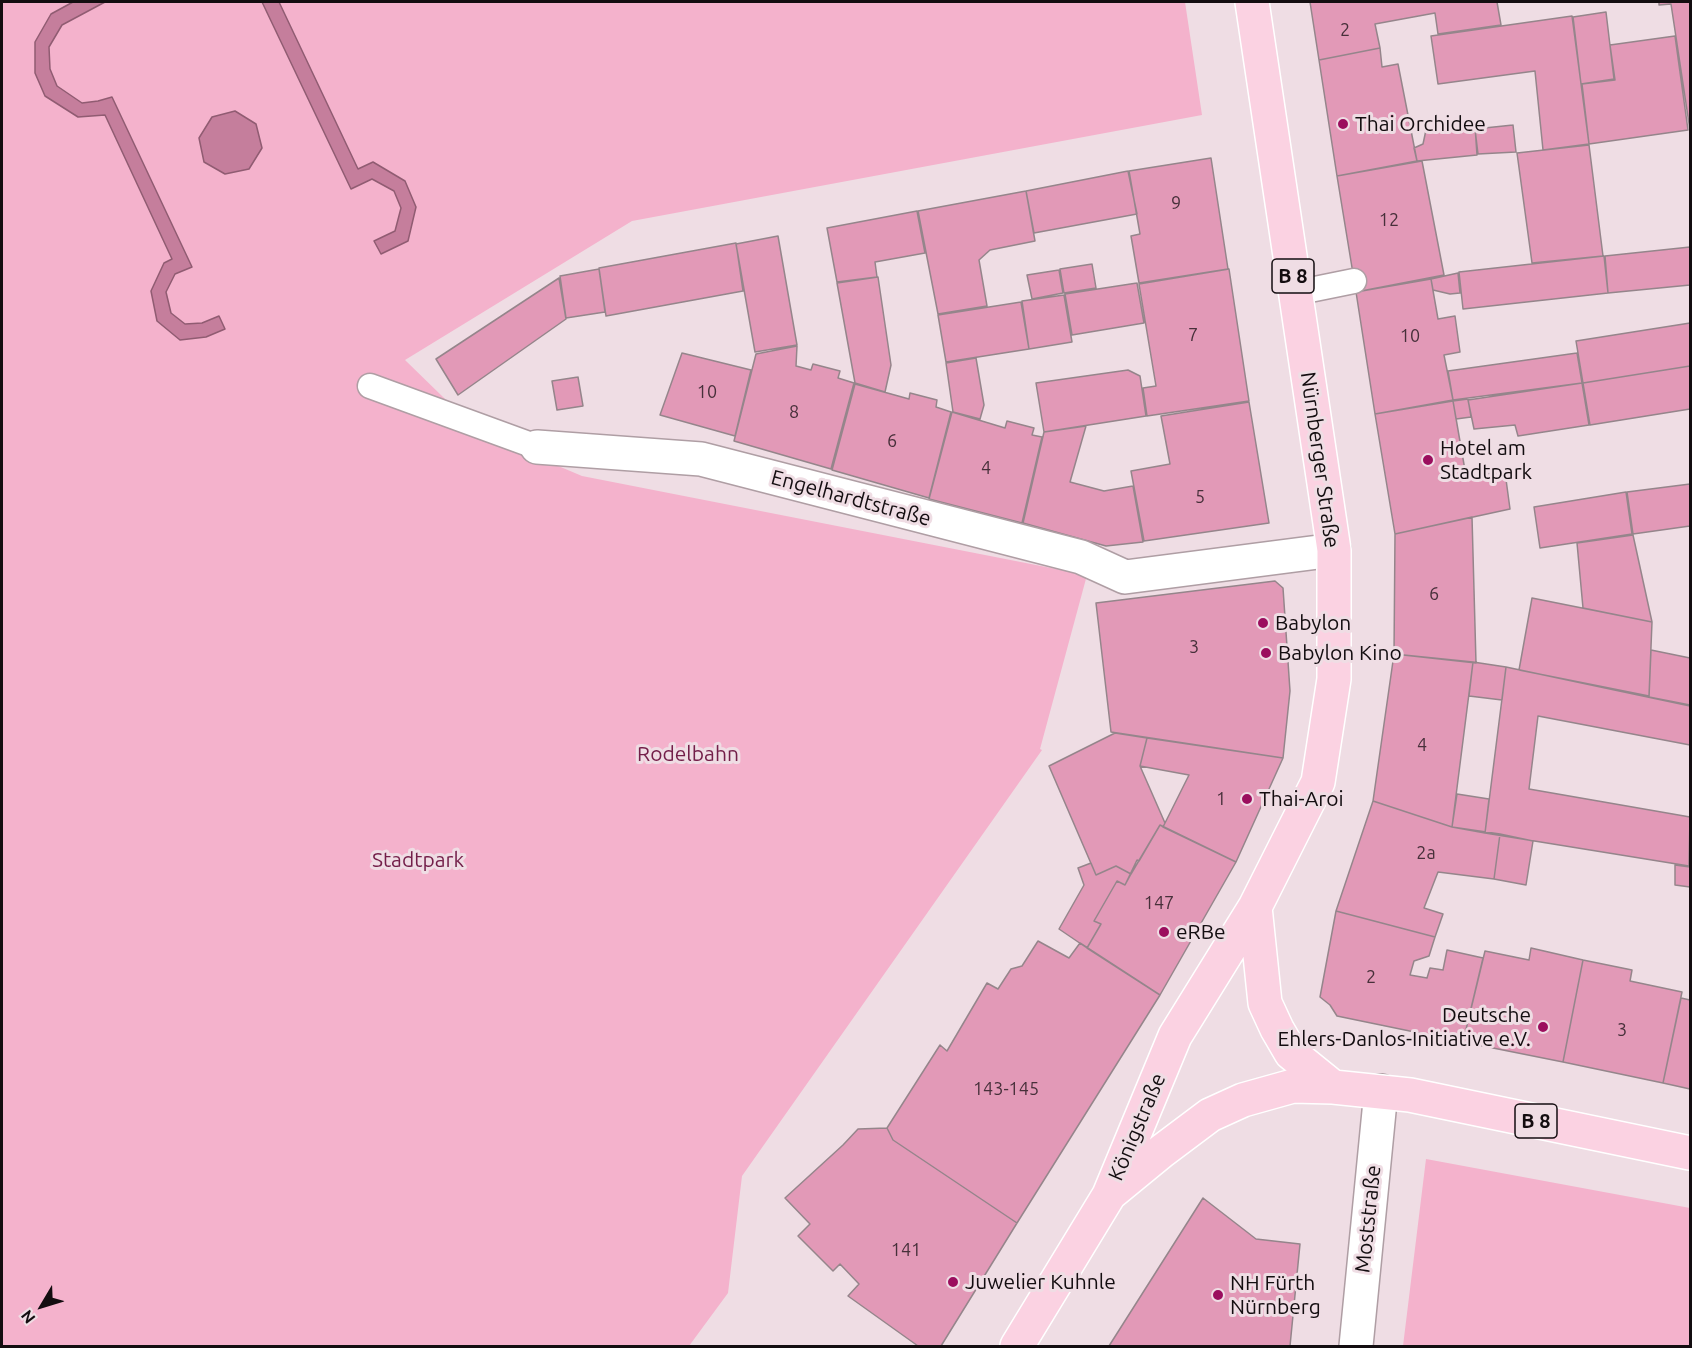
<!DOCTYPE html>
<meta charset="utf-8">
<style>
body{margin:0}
#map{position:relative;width:1692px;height:1348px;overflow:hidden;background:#efdde4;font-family:Ubuntu,sans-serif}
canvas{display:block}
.frame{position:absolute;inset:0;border:3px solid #130d10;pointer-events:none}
.north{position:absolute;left:12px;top:1276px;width:60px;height:60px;-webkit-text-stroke:4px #efdde4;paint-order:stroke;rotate:232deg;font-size:16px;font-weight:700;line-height:24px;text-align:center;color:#130d10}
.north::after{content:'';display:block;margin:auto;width:21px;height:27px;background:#130d10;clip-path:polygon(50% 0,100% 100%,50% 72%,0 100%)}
</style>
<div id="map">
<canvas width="1692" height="1348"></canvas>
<div class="frame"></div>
<div class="north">N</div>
</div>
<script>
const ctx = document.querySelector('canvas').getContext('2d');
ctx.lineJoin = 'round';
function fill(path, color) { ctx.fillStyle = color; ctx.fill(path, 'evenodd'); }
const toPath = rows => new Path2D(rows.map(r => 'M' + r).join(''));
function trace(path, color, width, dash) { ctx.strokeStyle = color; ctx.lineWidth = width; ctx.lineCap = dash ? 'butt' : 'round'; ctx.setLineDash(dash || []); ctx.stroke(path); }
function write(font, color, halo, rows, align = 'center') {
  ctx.font = font + ' Ubuntu,sans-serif'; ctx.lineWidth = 6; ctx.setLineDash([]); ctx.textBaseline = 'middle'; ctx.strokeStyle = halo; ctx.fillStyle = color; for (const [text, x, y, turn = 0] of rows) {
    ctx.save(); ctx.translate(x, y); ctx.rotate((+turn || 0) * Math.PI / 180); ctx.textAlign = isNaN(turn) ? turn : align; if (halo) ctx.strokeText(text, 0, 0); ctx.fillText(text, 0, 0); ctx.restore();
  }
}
fill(toPath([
 [2,2,1185,2,1202,115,632,221,405,360,480,433,582,476,1087,575,1040,749,1042,750,742,1176,728,1293,689,1346,2,1346],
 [1426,1159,1690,1208,1690,1346,1403,1346]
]), '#f4b2cc');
const water = toPath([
 [73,2,105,2,62,25,49,47,50,69,57,86,82,103,98,101,112,97,192,267,175,274,166,292,171,313,185,324,202,323,219,316,225,329,206,337,180,340,157,321,151,291,164,263,172,259,105,115,78,117,45,96,35,73,35,42,51,14,73,2],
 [262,2,279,2,358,169,373,162,405,181,416,207,408,241,381,254,374,241,395,231,401,208,394,191,372,179,351,189,262,2],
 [235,111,256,124,262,148,249,169,225,174,204,162,199,138,212,117,235,111]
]);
fill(water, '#c57e9c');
trace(water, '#905c72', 1.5);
const building = toPath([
 [1310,2,1497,2,1501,25,1438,34,1435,13,1375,24,1380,48,1319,60,1310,2],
 [1659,2,1690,2,1690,130,1671,4,1659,5,1659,2],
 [1606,12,1614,79,1581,84,1573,17,1606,12],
 [1572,16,1589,144,1543,150,1535,71,1438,84,1431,36,1572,16],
 [1675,36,1688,130,1589,144,1582,84,1615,80,1610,45,1675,36],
 [1380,48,1382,67,1398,64,1417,161,1337,176,1319,60,1380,48],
 [1513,125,1516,152,1478,154,1475,129,1513,125],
 [1475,126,1477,155,1417,161,1414,148,1423,144,1426,130,1475,126],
 [1589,145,1603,256,1532,263,1517,153,1589,145],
 [1211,158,1228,269,1139,283,1131,236,1140,234,1129,171,1211,158],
 [1422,161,1444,275,1356,292,1337,176,1422,161],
 [1128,171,1137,214,1034,233,1026,191,1128,171],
 [1026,191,1035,241,990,250,979,260,987,306,938,314,918,211,1026,191],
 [917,211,925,253,875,262,877,277,837,282,827,228,917,211],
 [778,236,797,345,755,352,736,244,778,236],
 [736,243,743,291,606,316,599,268,736,243],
 [1690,247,1690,285,1608,293,1605,256,1690,247],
 [1604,256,1608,293,1463,309,1459,272,1604,256],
 [1092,264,1096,288,1064,293,1060,269,1092,264],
 [599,269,605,312,566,318,560,276,599,269],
 [1229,269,1249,401,1147,416,1143,388,1156,386,1139,284,1229,269],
 [1059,270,1063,293,1032,299,1027,275,1059,270],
 [1458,273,1460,293,1450,294,1433,290,1431,279,1458,273],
 [878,277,891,365,885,392,855,383,837,283,878,277],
 [559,278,566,319,458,395,436,359,559,278],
 [1431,279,1438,319,1455,316,1460,352,1444,355,1453,400,1375,414,1356,292,1431,279],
 [1137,283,1144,323,1072,335,1065,294,1137,283],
 [1064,295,1072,342,1029,349,1022,301,1064,295],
 [1021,302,1029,349,946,362,938,315,1021,302],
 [1690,323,1690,366,1583,383,1576,341,1690,323],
 [797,346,796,366,811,370,813,364,840,371,838,378,854,383,831,469,734,441,756,354,797,346],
 [682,353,751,370,735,436,660,415,682,353],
 [1577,353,1582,383,1453,400,1448,371,1577,353],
 [976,358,984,405,980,419,953,412,946,363,976,358],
 [1690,366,1690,409,1590,425,1583,383,1690,366],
 [1128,370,1140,376,1146,416,1044,432,1036,383,1128,370],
 [578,377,583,406,557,410,552,381,578,377],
 [1582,383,1589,425,1518,436,1515,425,1474,429,1468,400,1582,383],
 [855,384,909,399,910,393,937,400,936,407,951,412,929,498,832,470,855,384],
 [1468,399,1471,417,1456,419,1453,401,1468,399],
 [1453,401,1466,476,1505,472,1510,509,1395,534,1375,414,1453,401],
 [1249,402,1269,523,1144,541,1131,471,1170,464,1161,416,1249,402],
 [952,412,1005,428,1007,421,1034,428,1032,435,1042,437,1022,523,929,499,952,412],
 [1086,426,1070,482,1104,491,1133,486,1143,542,1106,546,1023,523,1044,432,1086,426],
 [1690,484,1690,526,1633,534,1627,492,1690,484],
 [1626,492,1632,534,1540,548,1534,507,1626,492],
 [1472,517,1476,663,1394,654,1395,534,1472,517],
 [1633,535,1652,622,1583,608,1577,543,1633,535],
 [1275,581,1283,588,1290,691,1283,758,1111,732,1096,603,1275,581],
 [1532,598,1652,622,1649,696,1519,670,1532,598],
 [1651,650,1690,658,1690,705,1649,697,1651,650],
 [1394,654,1473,662,1452,827,1373,801,1394,654],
 [1473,662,1506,667,1502,700,1469,696,1473,662],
 [1506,667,1690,706,1690,745,1538,716,1529,789,1690,817,1689,866,1485,833,1506,667],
 [1115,733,1147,738,1140,766,1165,823,1163,827,1160,825,1131,874,1116,866,1096,875,1049,766,1115,733],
 [1147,738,1283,758,1236,862,1163,827,1189,775,1140,766,1147,738],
 [1457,794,1489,799,1485,833,1452,827,1457,794],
 [1373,801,1452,827,1500,834,1494,879,1438,872,1424,908,1443,914,1435,937,1336,911,1373,801],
 [1160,825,1236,862,1160,995,1087,948,1101,924,1094,921,1117,881,1125,885,1137,860,1139,861,1160,825],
 [1500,834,1533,841,1526,885,1494,879,1500,834],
 [1091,863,1096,875,1116,866,1131,874,1125,885,1117,881,1094,921,1101,924,1087,948,1059,929,1084,885,1078,868,1091,863],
 [1675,865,1690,867,1690,887,1675,885,1675,865],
 [1336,911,1435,937,1429,956,1414,961,1410,975,1427,978,1430,968,1443,970,1447,950,1483,958,1463,1042,1337,1016,1330,1005,1320,997,1336,911],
 [1038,941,1069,958,1080,943,1160,995,1017,1223,893,1140,887,1128,940,1045,947,1051,987,983,998,989,1011,969,1022,966,1038,941],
 [1531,948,1583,960,1563,1062,1463,1042,1485,951,1529,960,1531,948],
 [1583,960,1632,970,1630,981,1682,992,1663,1083,1563,1062,1583,960],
 [1681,998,1690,1000,1690,1089,1663,1083,1681,998],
 [887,1128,893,1140,1017,1223,941,1346,918,1346,848,1296,859,1284,840,1264,833,1271,798,1236,810,1224,785,1198,843,1145,858,1129,887,1128],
 [1203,1198,1256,1239,1300,1244,1290,1346,1109,1346,1203,1198]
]);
fill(building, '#e299b7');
trace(building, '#95858b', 1.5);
const lane = toPath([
 [1295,293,1354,281],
 [370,386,537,447]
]);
const street = toPath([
 [537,447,701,459,1081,557,1125,577,1334,550],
 [1356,1346,1381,1091]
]);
const primary = toPath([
 [1255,907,1265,1003,1277,1029,1291,1053,1333,1087],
 [1112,1192,1162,1151,1210,1115,1243,1100,1293,1086,1333,1087,1410,1095,1690,1153],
 [1017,1346,1109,1195,1175,1036,1255,907,1318,782,1334,679,1334,550,1252,2]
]);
trace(lane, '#af9ea4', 27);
trace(street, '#af9ea4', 36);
trace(primary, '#fff', 36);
trace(lane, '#fff', 24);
trace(street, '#fff', 33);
trace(primary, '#fbd2e2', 33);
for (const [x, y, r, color] of [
 [1343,124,6,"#9b0e5e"],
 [1428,460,6,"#9b0e5e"],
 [1263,623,6,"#9b0e5e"],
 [1266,653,6,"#9b0e5e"],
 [1247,799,6,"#9b0e5e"],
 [1164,932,6,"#9b0e5e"],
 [1543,1027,6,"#9b0e5e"],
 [953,1282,6,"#9b0e5e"],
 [1218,1295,6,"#9b0e5e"]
]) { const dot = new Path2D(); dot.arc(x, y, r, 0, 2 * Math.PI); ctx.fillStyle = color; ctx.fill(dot); trace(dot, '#efdde4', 2); }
write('18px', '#47303a', null, [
 ["2",1345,30],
 ["9",1176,203],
 ["12",1389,220],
 ["7",1193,335],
 ["10",1410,336],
 ["10",707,392],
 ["8",794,412],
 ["6",892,441],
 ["4",986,468],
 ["5",1200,497],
 ["6",1434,594],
 ["3",1194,647],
 ["4",1422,745],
 ["1",1221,799],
 ["2a",1426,853],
 ["147",1159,903],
 ["2",1371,977],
 ["3",1622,1030],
 ["143-145",1006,1089],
 ["141",906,1250]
]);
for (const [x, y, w] of [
 [1293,276,42],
 [1536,1121,42]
]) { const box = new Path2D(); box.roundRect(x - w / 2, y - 17, w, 34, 4.5); ctx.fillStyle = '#efdde4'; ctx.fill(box); trace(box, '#130d10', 1.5); }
write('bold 20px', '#130d10', null, [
 ["B 8",1293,276],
 ["B 8",1536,1121]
]);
write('21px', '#130d10', '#efdde4', [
 ["Thai Orchidee",1355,124],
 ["Hotel am",1440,448],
 ["Stadtpark",1440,472],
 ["Babylon",1275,623],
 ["Babylon Kino",1278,653],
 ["Thai-Aroi",1259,799],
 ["eRBe",1176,932],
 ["Deutsche",1531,1015,"right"],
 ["Ehlers-Danlos-Initiative e.V.",1531,1039,"right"],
 ["Juwelier Kuhnle",965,1282],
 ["NH Fürth",1230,1283],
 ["Nürnberg",1230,1307]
], 'left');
write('21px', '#130d10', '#efdde4', [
 ["Nürnberger Straße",1320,460,82],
 ["Engelhardtstraße",851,498,15],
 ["Königstraße",1137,1127,-67],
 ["Moststraße",1368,1219,-84]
]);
write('21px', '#731e49', '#efdde4', [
 ["Rodelbahn",688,754],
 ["Stadtpark",418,860]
]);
</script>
